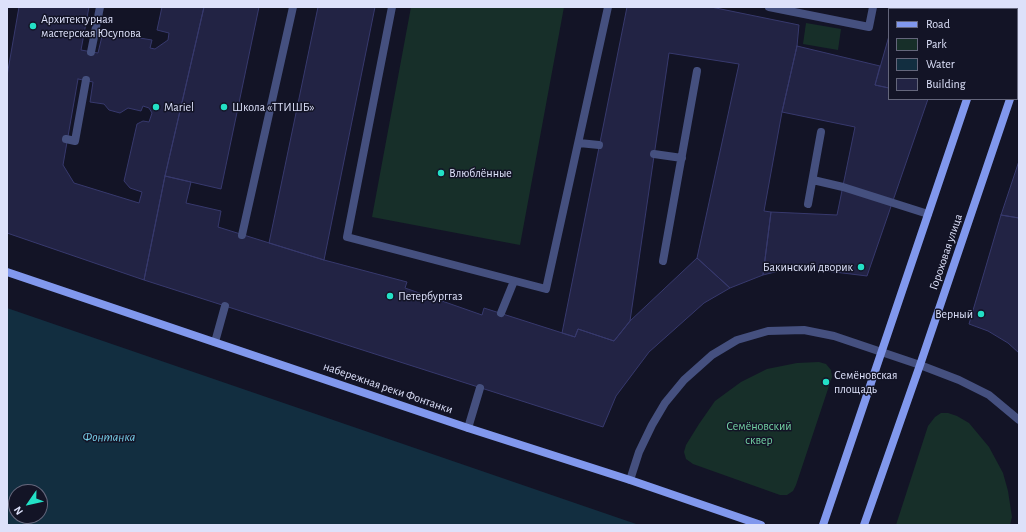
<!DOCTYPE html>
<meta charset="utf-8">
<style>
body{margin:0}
#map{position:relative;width:1026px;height:532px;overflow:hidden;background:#131426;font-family:"Alegreya Sans",sans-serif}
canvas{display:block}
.frame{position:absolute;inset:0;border:8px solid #dde1fa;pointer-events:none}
.legend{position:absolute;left:888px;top:8px;width:130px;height:92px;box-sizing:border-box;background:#131426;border:1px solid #64667b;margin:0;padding:5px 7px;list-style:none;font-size:12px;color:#dde1fa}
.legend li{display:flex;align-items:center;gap:8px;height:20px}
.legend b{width:20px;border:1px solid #64667b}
.north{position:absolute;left:8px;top:484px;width:40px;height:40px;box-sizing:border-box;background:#131426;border:1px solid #64667b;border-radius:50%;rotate:236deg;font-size:11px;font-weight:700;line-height:16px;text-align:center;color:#dde1fa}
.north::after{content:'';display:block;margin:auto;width:14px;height:18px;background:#23e0c6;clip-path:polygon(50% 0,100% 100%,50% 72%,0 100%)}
</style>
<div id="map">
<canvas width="1026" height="532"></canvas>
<div class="frame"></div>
<ul class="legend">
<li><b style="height:5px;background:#8198ed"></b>Road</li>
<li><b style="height:11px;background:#172f29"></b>Park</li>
<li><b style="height:11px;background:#122e40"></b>Water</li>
<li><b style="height:11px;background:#222344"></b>Building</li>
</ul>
<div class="north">N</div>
</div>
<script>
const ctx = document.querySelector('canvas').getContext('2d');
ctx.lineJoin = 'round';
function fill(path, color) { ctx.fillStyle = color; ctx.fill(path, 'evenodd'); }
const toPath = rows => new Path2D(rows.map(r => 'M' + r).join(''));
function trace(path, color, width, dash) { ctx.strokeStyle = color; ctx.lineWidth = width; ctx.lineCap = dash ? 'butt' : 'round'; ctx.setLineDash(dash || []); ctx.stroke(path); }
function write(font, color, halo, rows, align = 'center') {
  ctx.font = font + ' "Alegreya Sans",sans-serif'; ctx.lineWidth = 3; ctx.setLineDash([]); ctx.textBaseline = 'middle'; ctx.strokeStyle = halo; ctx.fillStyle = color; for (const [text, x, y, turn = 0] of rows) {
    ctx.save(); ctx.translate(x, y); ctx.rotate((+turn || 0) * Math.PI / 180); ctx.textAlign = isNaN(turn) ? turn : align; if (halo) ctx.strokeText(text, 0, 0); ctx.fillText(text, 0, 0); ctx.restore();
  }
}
fill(toPath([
 [411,7,564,7,520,245,372,217],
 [806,23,841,29,838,50,803,44],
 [819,362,826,364,831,370,832,377,796,485,793,491,787,495,780,495,693,464,686,459,684,452,686,445,699,424,715,401,741,382,767,369,797,363],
 [941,413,948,413,957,416,969,423,989,447,1003,473,1008,491,1012,517,1010,525,896,525,928,426,935,417]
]), '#172f29');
fill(toPath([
 [7,308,639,525,7,525],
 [16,492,40,492,40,516,16,516]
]), '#122e40');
const building = toPath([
 [19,7,89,7,81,50,98,53,103,32,152,40,150,48,155,49,168,40,169,33,157,30,162,7,204,7,165,176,144,280,7,233,7,76,19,7],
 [78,79,93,82,90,102,104,104,109,110,120,113,128,108,141,111,143,106,149,108,152,113,149,122,143,121,137,124,124,181,130,188,142,192,139,203,74,183,63,165,78,79],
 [204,7,259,7,221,189,165,176,204,7],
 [318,7,375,7,324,260,269,243,318,7],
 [627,7,711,7,799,25,797,46,782,112,764,211,771,212,763,275,730,288,697,258,739,64,669,53,630,321,614,341,578,329,575,337,562,333,627,7],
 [897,7,961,7,960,9,897,9,897,7],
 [889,36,889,88,875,85,889,36],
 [797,46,880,66,875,85,889,88,889,99,928,99,867,276,810,269,783,270,763,275,771,212,837,215,855,127,782,112,797,46],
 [1019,161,1019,218,1001,215,1019,161],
 [165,176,191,182,186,203,221,211,218,227,324,260,407,282,405,288,482,315,484,308,575,337,578,329,614,341,630,321,697,258,730,288,704,303,649,352,616,396,603,427,144,280,165,176],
 [1001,215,1019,218,1019,353,1008,343,988,331,969,324,1001,215]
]);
fill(building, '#222344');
trace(building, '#37396d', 1);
trace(toPath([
 [392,7,347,237,546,289,608,7],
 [769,7,869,27,873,7],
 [91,52,100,7],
 [66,139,75,141,86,80],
 [579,143,599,145],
 [654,154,682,158],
 [813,180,843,187,928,214],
 [808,204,821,132],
 [242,235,293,7],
 [663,261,697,71],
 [501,313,514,281],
 [215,342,225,306],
 [468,428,480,388]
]), '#45507f', 8);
trace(toPath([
 [630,480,639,452,652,425,665,403,684,380,712,355,737,340,768,331,804,330,834,336,920,365,959,380,989,395,1019,420]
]), '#45507f', 8);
trace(toPath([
 [997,9,998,7],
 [1017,79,1019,73],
 [7,272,468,428,630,480,761,525],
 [823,525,967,99],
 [864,525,920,365,1010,99]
]), '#8198ed', 8);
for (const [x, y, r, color] of [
 [33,26,4,"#23e0c6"],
 [156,107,4,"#23e0c6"],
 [224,107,4,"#23e0c6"],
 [441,173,4,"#23e0c6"],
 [861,267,4,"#23e0c6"],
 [390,296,4,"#23e0c6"],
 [981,314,4,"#23e0c6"],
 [826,382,4,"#23e0c6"]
]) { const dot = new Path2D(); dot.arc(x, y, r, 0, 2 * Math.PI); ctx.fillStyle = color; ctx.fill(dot); trace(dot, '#131426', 1.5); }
write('12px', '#dde1fa', '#131426', [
 ["Архитектурная",41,19],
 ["мастерская Юсупова",41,33],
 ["Mariel",164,107],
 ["Школа «ТТИШБ»",232,107],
 ["Влюблённые",449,173],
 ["Бакинский дворик",853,267,"right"],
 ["Петербурггаз",398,296],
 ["Верный",973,314,"right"],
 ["Семёновская",834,375],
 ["площадь",834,389]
], 'left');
write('12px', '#dde1fa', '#131426', [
 ["Гороховая улица",946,252,-71],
 ["набережная реки Фонтанки",388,388,19]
]);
write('12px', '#72d1a3', '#131426', [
 ["Семёновский",759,426],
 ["сквер",759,440]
]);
write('italic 13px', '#79d2ec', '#131426', [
 ["Фонтанка",109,437]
]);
</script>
